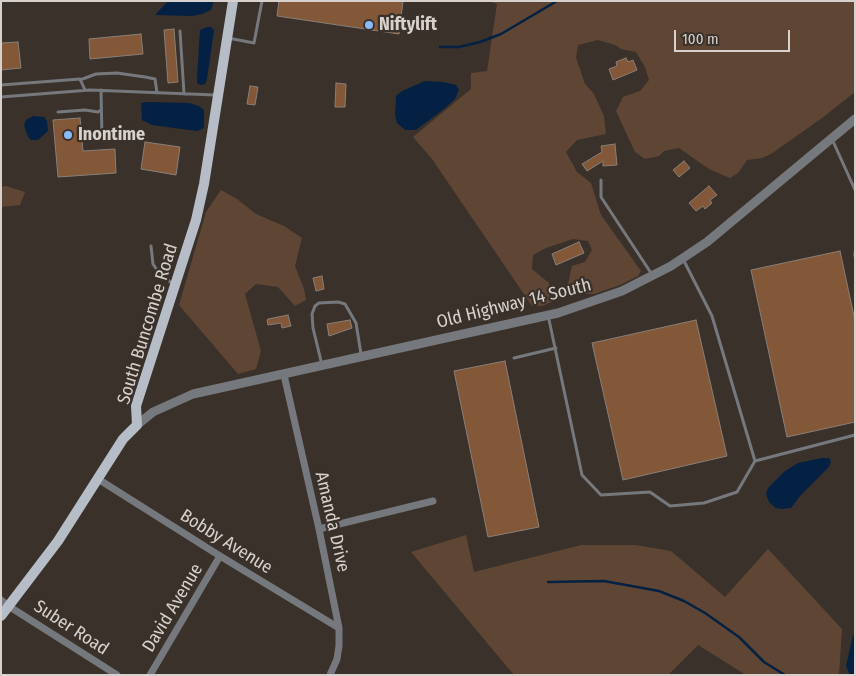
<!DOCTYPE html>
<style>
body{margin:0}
#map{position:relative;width:856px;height:676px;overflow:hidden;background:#3a312b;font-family:"Fira Sans Condensed",sans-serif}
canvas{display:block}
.frame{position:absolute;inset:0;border:2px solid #d7d1cd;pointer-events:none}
.scale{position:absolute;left:674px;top:30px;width:116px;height:22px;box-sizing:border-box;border:2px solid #d7d1cd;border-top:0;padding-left:6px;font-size:15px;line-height:18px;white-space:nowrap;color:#d7d1cd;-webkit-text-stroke:4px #3a312b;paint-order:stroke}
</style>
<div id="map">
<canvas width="856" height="676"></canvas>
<div class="frame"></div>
<div class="scale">100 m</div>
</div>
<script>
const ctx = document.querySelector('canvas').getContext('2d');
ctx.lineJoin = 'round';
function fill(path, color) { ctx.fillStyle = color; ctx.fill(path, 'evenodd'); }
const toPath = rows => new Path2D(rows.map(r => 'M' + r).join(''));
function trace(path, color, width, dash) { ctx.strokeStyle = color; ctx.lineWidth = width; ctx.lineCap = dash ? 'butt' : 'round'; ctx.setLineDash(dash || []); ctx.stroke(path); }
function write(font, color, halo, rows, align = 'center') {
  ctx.font = font + ' "Fira Sans Condensed",sans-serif'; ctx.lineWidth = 4.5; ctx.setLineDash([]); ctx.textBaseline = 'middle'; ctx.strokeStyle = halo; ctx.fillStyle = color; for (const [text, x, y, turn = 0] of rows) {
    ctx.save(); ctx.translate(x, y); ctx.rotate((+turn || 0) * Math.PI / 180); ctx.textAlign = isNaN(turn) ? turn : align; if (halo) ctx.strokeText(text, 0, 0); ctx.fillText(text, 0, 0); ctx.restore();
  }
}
fill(toPath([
 [488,1,855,1,855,92,822,118,771,154,762,158,747,160,738,173,730,178,709,169,679,148,664,151,659,156,645,159,635,152,616,111,623,97,640,91,649,80,645,67,636,52,621,49,615,45,598,40,578,45,576,58,585,84,594,94,604,116,606,134,577,140,566,152,577,172,591,183,601,215,641,271,638,276,620,285,594,294,578,294,567,288,572,266,585,262,592,250,588,241,573,239,546,248,533,255,532,269,549,283,554,301,542,306,532,306,432,159,413,137,471,89,471,73,487,71,497,4],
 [6,186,25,192,20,205,1,207,1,187],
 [221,190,237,199,256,214,284,226,302,238,295,266,304,289,306,300,295,306,278,287,256,284,245,294,261,351,256,369,238,374,179,305,206,212],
 [466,535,474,572,581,545,635,545,671,551,725,597,768,549,842,629,839,675,746,675,698,645,668,675,514,675,411,552]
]), '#5f4634');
fill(toPath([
 [168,1,214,1,211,10,202,14,192,16,155,15],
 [207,27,211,27,214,30,207,79,205,84,200,85,197,83,197,79,200,30],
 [425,81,443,82,456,85,459,90,455,99,444,109,416,130,405,130,397,123,395,115,396,96,402,91],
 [148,102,189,103,199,106,204,110,204,128,197,131,152,125,142,120,141,103],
 [33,116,44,117,47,121,48,131,38,140,31,140,28,137,24,125,26,120],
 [822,458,829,458,831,462,828,468,800,496,791,508,782,509,776,508,769,502,766,494,768,488,785,471,798,463],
 [853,635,855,635,855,675,850,675,846,666]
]), '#042042');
trace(toPath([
 [440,47,459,47,480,42,501,34,557,1],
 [548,582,604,581,659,591,684,601,705,613,739,637,764,662,785,675]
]), '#042042', 2.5);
const building = toPath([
 [279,1,403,1,399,34,277,16,279,1],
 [174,29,178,82,168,83,164,30,174,29],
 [141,34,143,54,90,59,89,39,141,34],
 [18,42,21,68,1,70,1,43,18,42],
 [626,58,628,62,633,60,637,70,613,80,609,69,617,66,616,62,626,58],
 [336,83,346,84,345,107,335,107,336,83],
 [250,86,258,87,255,105,247,104,250,86],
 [80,118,83,151,115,149,116,173,58,177,53,120,80,118],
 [145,142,180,147,176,175,141,169,145,142],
 [615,144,617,165,603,166,603,161,587,171,582,164,602,152,601,146,615,144],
 [684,161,690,168,679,177,673,170,684,161],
 [709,186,717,195,710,200,712,203,705,209,703,206,696,211,689,203,709,186],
 [579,242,584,253,556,265,552,254,579,242],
 [840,251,855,321,855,422,787,437,751,270,840,251],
 [322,276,324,289,316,291,313,278,322,276],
 [288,315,291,326,282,328,281,323,268,325,267,320,268,319,288,315],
 [350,320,352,328,329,336,327,324,350,320],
 [696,320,727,456,623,480,592,343,696,320],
 [505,361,539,527,488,537,454,371,505,361]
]);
fill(building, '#825838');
trace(building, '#8a7f78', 1);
trace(toPath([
 [180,31,184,94],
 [228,38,254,43,262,1],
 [80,80,96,74,117,73,145,77,155,79,157,93],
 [1,85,80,79,85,90],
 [101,90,102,138],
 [1,97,90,90,215,95],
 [58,112,85,110,98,112,101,110],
 [832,139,855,190],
 [601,180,601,197,651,273],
 [151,246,153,264,159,273,173,284],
 [855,252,855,256],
 [548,315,582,475,601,495,650,492,670,506,704,503,737,492,755,461,712,316,683,259],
 [514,358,556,348],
 [322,365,313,328,312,314,315,306,319,303,338,302,345,304,356,323,361,354],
 [755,461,855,435]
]), '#75787c', 3);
trace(toPath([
 [284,375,319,529,339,628,339,646,337,659,330,675],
 [98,479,220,556,339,628],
 [319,529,433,501],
 [1,600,10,607,117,675],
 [150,675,220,556]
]), '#75787c', 7);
trace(toPath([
 [137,425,153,412,193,394,558,313,622,291,671,266,707,242,855,119]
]), '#75787c', 9);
trace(toPath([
 [1,616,58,541,123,439,137,425,136,406,196,220,204,184,233,1]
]), '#b6bdc6', 10);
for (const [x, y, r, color] of [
 [369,25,5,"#88bafc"],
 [68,135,5,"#88bafc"]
]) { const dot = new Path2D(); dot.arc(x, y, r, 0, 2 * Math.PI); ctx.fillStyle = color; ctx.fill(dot); trace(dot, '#3a312b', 2); }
write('bold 18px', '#d7d1cd', '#3a312b', [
 ["Niftylift",379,25],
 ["Inontime",78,135]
], 'left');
write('18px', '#d7d1cd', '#3a312b', [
 ["Old Highway 14 South",514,304,-14],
 ["South Buncombe Road",148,324,-73],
 ["Amanda Drive",332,522,77],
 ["Bobby Avenue",226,542,32],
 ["David Avenue",173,608,-59],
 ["Suber Road",71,628,33]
]);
</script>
